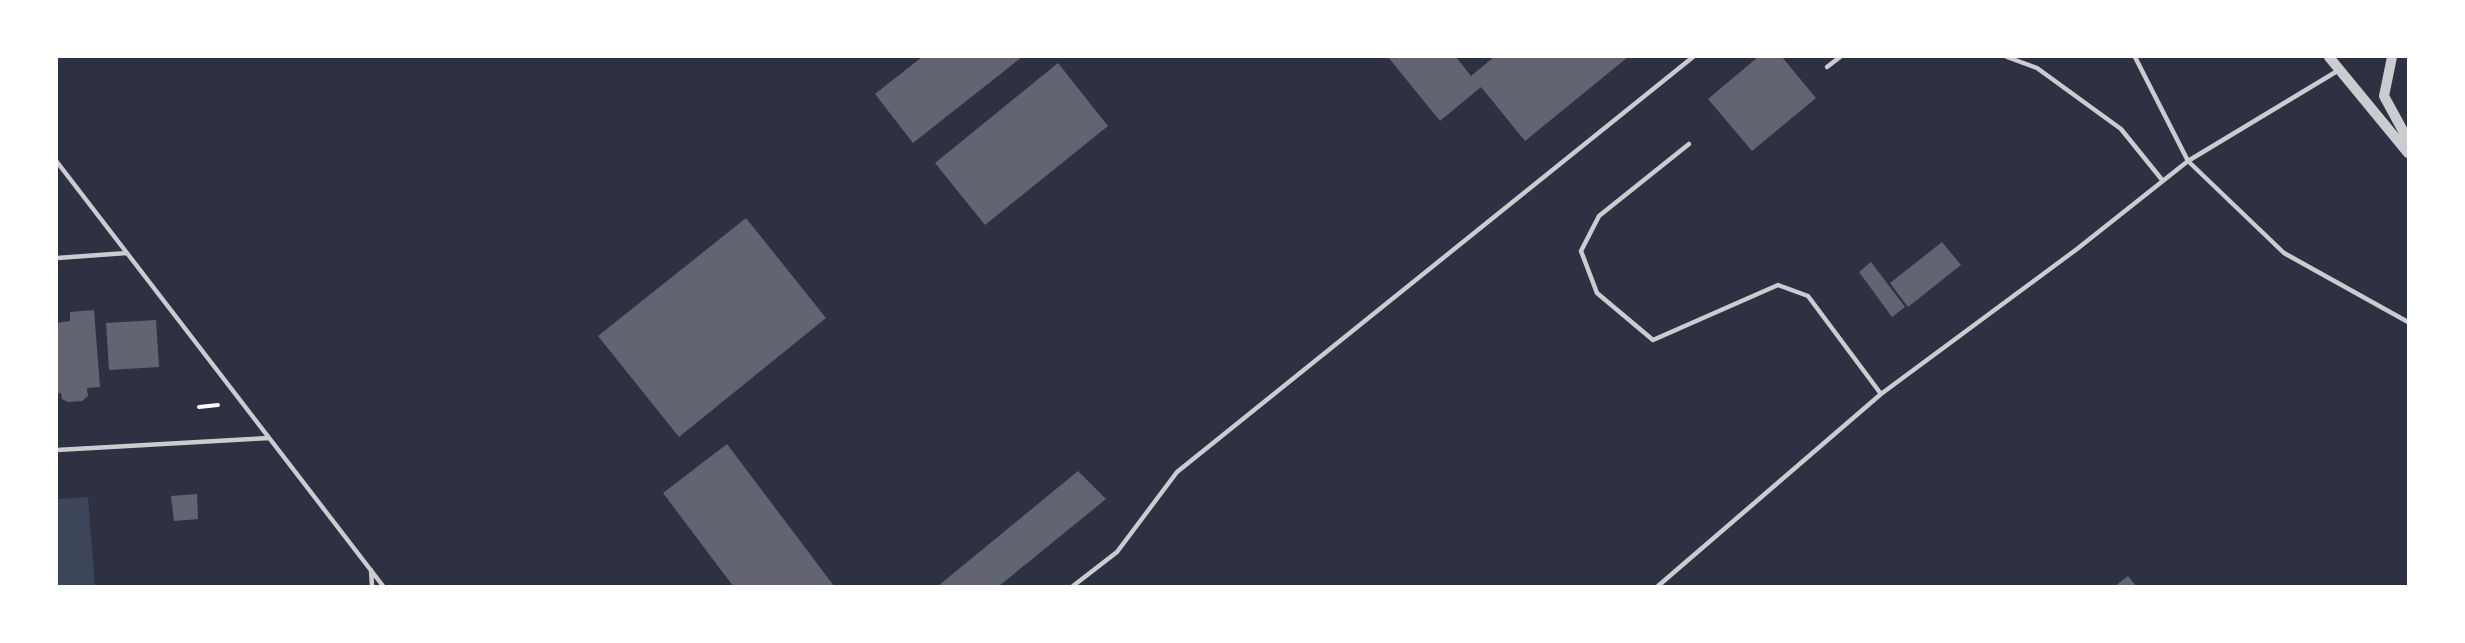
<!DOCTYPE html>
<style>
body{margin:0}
#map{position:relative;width:2465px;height:643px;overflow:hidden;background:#2d3142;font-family:Helvetica,sans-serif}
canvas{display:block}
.frame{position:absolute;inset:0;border:58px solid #fff;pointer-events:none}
</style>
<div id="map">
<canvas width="2465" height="643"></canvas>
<div class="frame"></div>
</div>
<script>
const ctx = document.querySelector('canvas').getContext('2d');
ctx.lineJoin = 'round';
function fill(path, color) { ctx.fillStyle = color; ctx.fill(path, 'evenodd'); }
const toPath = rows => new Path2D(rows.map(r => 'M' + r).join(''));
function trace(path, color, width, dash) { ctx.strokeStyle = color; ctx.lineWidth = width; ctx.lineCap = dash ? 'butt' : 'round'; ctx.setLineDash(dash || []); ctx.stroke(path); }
fill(toPath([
 [88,497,95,586,57,586,57,499]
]), '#3c4559');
fill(toPath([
 [922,57,1022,57,913,143,875,94],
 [1388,57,1456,57,1471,76,1494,57,1628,57,1525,141,1481,87,1440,121],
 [1758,57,1782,57,1816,98,1752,151,1708,99],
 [1058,63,1108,126,985,225,935,163],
 [746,218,826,318,679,437,598,336],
 [1942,242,1961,265,1908,307,1890,283],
 [1871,262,1905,307,1892,317,1859,272],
 [94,310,100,387,87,388,88,396,82,401,68,402,62,399,61,393,57,394,57,323,70,321,70,312],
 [156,320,159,367,109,370,106,323],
 [727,444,834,586,733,586,663,493],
 [1078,471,1106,499,999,586,938,586],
 [197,494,198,519,174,521,171,496],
 [2128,576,2136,586,2115,586]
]), '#626471');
trace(toPath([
 [199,407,218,405]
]), '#fff', 4);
trace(toPath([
 [2007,57,2037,68,2121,129,2163,181],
 [2135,57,2188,161,2339,70],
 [1827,67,1840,57],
 [1689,144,1599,216,1581,251,1597,293,1653,340,1778,285,1808,296,1881,394],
 [57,162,383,586],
 [57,258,127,253],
 [57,450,269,438],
 [371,570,372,586],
 [1073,586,1117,552,1177,472,1693,57],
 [1658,586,1881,394,2077,249,2188,161,2284,253,2408,322]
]), '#caccd0', 4.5);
trace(toPath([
 [2329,57,2408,153],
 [2392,57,2384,96,2408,140]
]), '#caccd0', 10);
</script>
